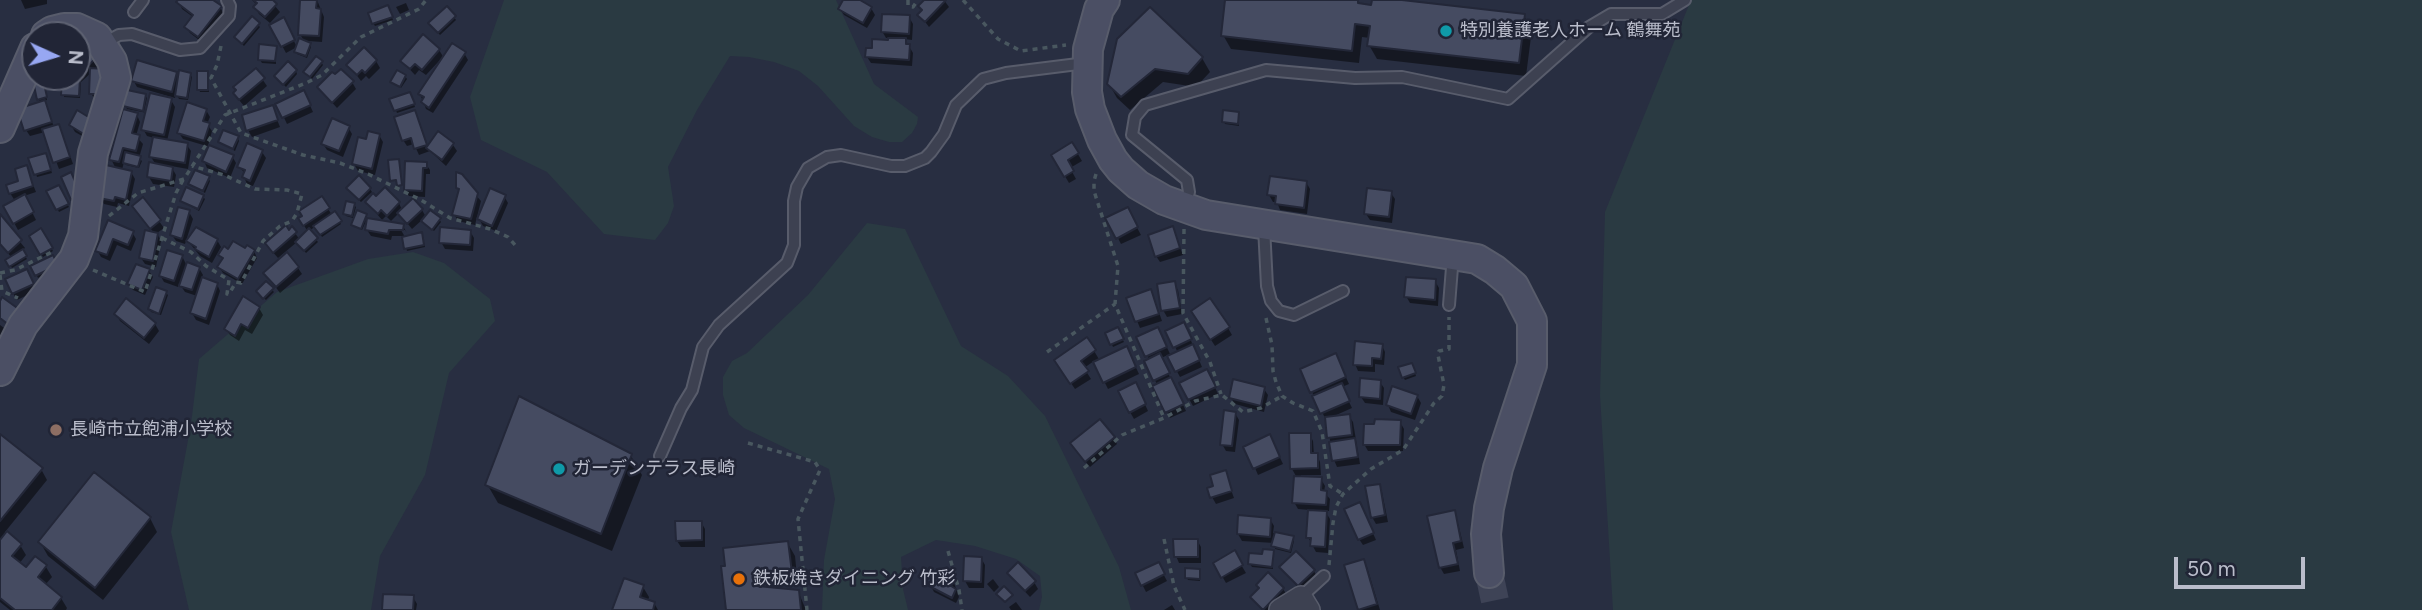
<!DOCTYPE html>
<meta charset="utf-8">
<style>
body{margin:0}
#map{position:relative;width:2422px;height:610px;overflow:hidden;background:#282e41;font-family:Figtree,sans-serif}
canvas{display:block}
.north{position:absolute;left:21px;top:21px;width:70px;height:70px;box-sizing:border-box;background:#212536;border:2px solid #5e6272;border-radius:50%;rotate:94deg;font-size:19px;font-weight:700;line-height:28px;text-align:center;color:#babdcb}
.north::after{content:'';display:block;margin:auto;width:24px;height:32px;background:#97a7f2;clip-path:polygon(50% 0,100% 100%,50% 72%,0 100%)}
.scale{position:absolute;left:2174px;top:557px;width:131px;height:32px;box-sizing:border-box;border:4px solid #babdcb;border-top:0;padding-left:9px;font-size:21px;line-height:24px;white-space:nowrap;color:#babdcb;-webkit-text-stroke:5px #212536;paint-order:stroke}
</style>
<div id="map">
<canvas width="2422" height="610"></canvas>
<div class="north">N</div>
<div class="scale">50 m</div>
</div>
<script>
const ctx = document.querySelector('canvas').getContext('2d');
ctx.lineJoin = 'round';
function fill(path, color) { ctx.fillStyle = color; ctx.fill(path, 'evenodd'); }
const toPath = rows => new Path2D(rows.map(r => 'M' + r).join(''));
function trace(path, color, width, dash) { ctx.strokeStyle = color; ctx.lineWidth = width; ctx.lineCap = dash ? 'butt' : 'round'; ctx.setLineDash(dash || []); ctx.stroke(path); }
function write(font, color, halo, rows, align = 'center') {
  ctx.font = font + ' Figtree,"Noto Sans JP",sans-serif'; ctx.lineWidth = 5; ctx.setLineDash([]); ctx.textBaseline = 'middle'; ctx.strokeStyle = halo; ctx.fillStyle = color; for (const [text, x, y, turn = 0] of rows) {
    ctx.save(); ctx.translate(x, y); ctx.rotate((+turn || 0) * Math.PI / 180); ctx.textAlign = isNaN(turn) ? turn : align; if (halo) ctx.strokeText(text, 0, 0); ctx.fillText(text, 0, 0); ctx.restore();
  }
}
fill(toPath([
 [504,0,836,0,874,84,918,117,917,124,912,133,902,142,889,142,872,137,854,126,818,86,799,71,774,62,749,57,730,56,697,110,668,167,674,206,668,223,655,240,604,234,547,172,481,140,470,97],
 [1691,0,2422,0,2422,610,1613,610,1600,395,1605,212],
 [867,223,905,229,961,346,1008,376,1045,416,1119,567,1131,610,1039,610,1042,597,1040,576,1016,559,975,546,936,540,901,557,903,589,908,610,822,610,824,560,835,499,829,469,744,428,729,415,723,395,723,377,732,361,747,353,808,295],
 [413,252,444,263,490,299,495,321,449,373,425,475,380,556,371,610,189,610,171,532,191,424,199,359,277,292,368,259]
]), '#2a3a42');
fill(toPath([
 [21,0,47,0,47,4,25,9],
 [180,0,211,0,220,7,224,14,203,43,190,33,186,27,193,17,182,9,179,2],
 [252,0,270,0,280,12,270,23,259,14,255,7,257,5],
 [302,0,317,0,324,17,322,42,308,41,311,47,307,58,297,54,297,47,286,53,271,25,283,20,297,47,305,43,300,34],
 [845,0,856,0,871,8,875,15,867,28,844,15,840,9],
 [927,0,944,0,949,7,929,27,920,15],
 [1227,0,1358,0,1361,5,1373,7,1374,0,1387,0,1524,16,1532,29,1526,76,1377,59,1369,45,1370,38,1362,37,1359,63,1231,49,1223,35],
 [406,3,409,10,400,14,396,7],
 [1150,9,1202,58,1210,72,1196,87,1163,82,1130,110,1117,98,1109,84],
 [389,10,393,20,375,26,373,23],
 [454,17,456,20,440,35,432,26],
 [909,17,913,24,912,40,905,39,913,53,912,66,871,63,867,57,890,42,890,38,886,38,882,31],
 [258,25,260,27,244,46,238,40],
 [276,47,276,64,262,63,260,60],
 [439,50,444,58,464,53,468,60,433,113,426,109,420,94,442,61,440,60,426,75,419,70,415,75,402,61],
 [77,59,94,60,98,66,93,70,106,100,95,100,91,93,92,72,81,82,80,98,64,97,64,79,80,80,77,77],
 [376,61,380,68,369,79,366,76,361,81,349,65],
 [321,62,323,65,312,79,305,72],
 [256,70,267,86,244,106,239,100],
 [296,71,297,74,286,87,278,79],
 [176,73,180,79,190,74,192,77,188,100,179,99,176,94,175,98,137,87,133,80],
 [207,73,209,92,200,92,199,89],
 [405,76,407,79,401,88,392,82],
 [335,77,352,82,356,89,337,108,319,88],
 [44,83,47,100,44,101,54,127,58,126,62,132,73,164,59,169,45,132,30,136,26,130,41,103,38,99],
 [145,95,147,98,144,112,147,112,171,100,175,107,167,141,187,145,191,151,188,169,171,166,176,175,174,187,153,184,149,177,156,165,151,157,154,138,147,136,143,129,147,113,127,109,125,106],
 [411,96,415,107,397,113,392,100],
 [307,99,313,112,287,124,278,105],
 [272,107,280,127,252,137,248,130],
 [206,110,210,117,207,124,212,131,208,146,232,156,236,163,230,178,207,168,204,161,210,147,183,139,179,133],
 [78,112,91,141,75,132,71,125],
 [415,112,428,148,453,145,457,151,446,166,430,151,419,155,414,144,407,146,403,140],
 [1238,114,1239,126,1225,124,1224,121],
 [137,115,140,122,136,136,143,144,139,158,142,161,139,168,126,165,124,162,122,170,131,172,135,179,129,206,118,203,117,207,104,204,101,198,116,169,111,159],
 [348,127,352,134,343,157,327,150,323,144],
 [379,135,383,142,375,175,358,171,354,164,368,142],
 [238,138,239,141,235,151,220,142],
 [1072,144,1082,161,1070,168,1076,179,1069,183,1053,156],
 [262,152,266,158,253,186,247,184,244,177,245,174,239,166],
 [47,157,52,173,37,177,31,159],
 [426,164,430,170,430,174,426,174,425,197,409,196,405,190],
 [26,167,36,192,24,196,36,220,18,230,5,206,15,201,10,193,21,182],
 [457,174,481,201,475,225,458,221,454,214,460,192,456,179],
 [208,178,210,181,205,193,190,184],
 [1306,182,1310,189,1307,214,1280,210,1277,202,1273,202,1269,195],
 [59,187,69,207,59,212,49,191],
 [370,189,372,192,361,202,350,191],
 [1391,193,1395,199,1392,223,1370,220,1366,214],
 [504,196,508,203,496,231,483,226,479,219],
 [203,197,205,199,199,211,182,201],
 [321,198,332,215,334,214,341,224,322,237,316,226,309,231,318,242,306,253,297,242,278,258,271,250,292,229,300,240,308,232,300,219],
 [143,199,164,228,157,233,161,241,156,267,145,264,141,258,154,233,138,213],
 [367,202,399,203,402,210,422,210,426,217,439,219,441,222,434,231,422,220,412,229,399,213,391,221,386,216,382,220],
 [354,205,356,207,353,218,346,216,344,213],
 [1127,209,1141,235,1121,244,1108,219],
 [189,212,193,219,185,244,176,241,172,235],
 [366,216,367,219,362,230,355,227,353,224],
 [0,217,25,248,21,251,27,259,12,268,7,261,12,258,0,244],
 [109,222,132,232,136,239,131,251,117,245,110,261,101,257,97,250],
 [403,226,407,233,405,230,401,230,409,244,423,237,425,247,407,251,403,236,392,236,391,240,371,236,367,230],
 [1172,229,1183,255,1160,262,1156,256],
 [41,231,53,251,43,257,31,237],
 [470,231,474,238,473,251,445,249,441,242],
 [217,240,221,247,212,263,200,256,188,241],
 [229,251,254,251,257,258,242,284,223,273,219,267,223,260,220,255],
 [182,256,186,264,199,268,203,275,201,279,217,284,220,291,209,325,196,320,192,313,197,296,185,292,179,283,178,287,164,282,160,275],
 [33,267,58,268,38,278],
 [298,268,302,274,280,293,266,274],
 [149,271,153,277,145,295,133,290,129,284],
 [30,278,36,291,17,300,13,293],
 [1435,281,1439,288,1438,306,1410,303,1406,296],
 [1174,283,1178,290,1182,314,1167,317,1163,310],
 [272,290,274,292,266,300,259,294],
 [166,293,168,295,161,315,151,312,150,309],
 [1154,298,1162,321,1140,328,1128,299],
 [259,308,263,315,252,334,245,330,239,341,230,335,226,329],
 [116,314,155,324,159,331,149,344,120,321],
 [1197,318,1228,328,1232,335,1215,346],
 [0,325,7,330,0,342],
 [1117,329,1124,342,1113,347,1107,334],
 [1187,331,1202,367,1180,377,1168,355,1161,358,1186,411,1170,418,1155,380,1149,360,1138,337,1161,335,1171,356,1178,353,1168,332],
 [1087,339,1100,361,1130,355,1139,374,1108,389,1094,361,1084,368,1091,379,1075,389,1060,367],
 [1382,345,1385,352,1384,365,1375,364,1375,372,1358,371,1355,364],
 [1339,362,1349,384,1342,387,1352,408,1334,416,1349,416,1353,422,1360,464,1337,467,1334,460,1326,420,1312,392],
 [1413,367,1416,376,1405,380,1403,377],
 [1211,378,1218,394,1193,406,1189,399],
 [1380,382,1384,388,1383,405,1365,403,1361,397],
 [1264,389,1268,395,1264,412,1235,404,1231,398],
 [1139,391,1148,411,1134,419,1130,412],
 [1417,396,1421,403,1415,420,1391,412,1388,405],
 [1235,413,1239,420,1235,452,1226,451,1222,444],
 [1400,422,1404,429,1403,451,1368,451,1364,444],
 [1310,435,1313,441,1314,455,1317,455,1320,462,1321,475,1301,475,1301,478,1321,479,1325,486,1324,492,1330,499,1329,511,1325,511,1330,519,1328,553,1316,552,1308,537,1310,510,1298,509,1294,502,1297,478,1292,469],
 [0,436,41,469,47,480,5,532,20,545,26,555,19,564,26,570,35,558,46,567,52,577,45,585,61,598,67,608,66,610,10,610,0,602],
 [1113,438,1117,444,1090,467,1076,450],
 [1273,443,1283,464,1258,475,1255,468],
 [631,456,642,475,612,551,498,503,487,484],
 [1225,473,1234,498,1216,504,1212,497],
 [1379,486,1382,492,1388,522,1376,524,1372,517],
 [1363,511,1376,540,1363,545,1359,539],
 [1454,512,1457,519,1464,548,1456,550,1460,571,1444,574,1440,567],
 [150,518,157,532,103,600,48,556,40,542],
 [1270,519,1274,526,1273,533,1292,538,1294,541,1291,553,1275,549,1274,543,1242,541,1238,534],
 [701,522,705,529,705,547,681,547,677,541],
 [1197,540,1201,547,1201,563,1179,563,1176,556],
 [787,542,795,556,798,586,762,582,762,588,798,591,806,610,728,610,723,568],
 [1273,552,1273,569,1252,567,1250,564],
 [1234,553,1246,573,1226,583,1215,564],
 [981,558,985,565,984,588,969,588,965,581],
 [1363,561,1367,567,1380,610,1360,610,1346,566],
 [1158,564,1167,581,1146,592,1137,574],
 [1281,568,1314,571,1317,577,1302,592],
 [1199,571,1200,581,1188,580,1187,578],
 [993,579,999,587,994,592,987,584],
 [1013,579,1034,582,1038,589,1030,597],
 [953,580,959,597,956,603,934,592,931,586],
 [643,587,649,597,648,601,654,603,658,610,614,610],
 [1283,589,1287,595,1273,610,1262,610,1252,598],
 [413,597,417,604,416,610,384,610],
 [1016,602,1022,610,1011,610,1009,607],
 [1172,605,1175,610,1164,610]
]), '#0007');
const building = toPath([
 [178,0,213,0,222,6,198,37,184,27,193,15,176,2,178,0],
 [253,0,273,0,277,4,265,17,253,7,257,3,253,0],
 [300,0,317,0,316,8,321,9,319,36,298,35,300,0],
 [843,0,860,0,872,7,863,23,838,9,843,0],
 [924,0,946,0,925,22,917,15,922,10,918,6,924,0],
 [1225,0,1358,0,1358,3,1371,5,1372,0,1402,0,1525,14,1519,63,1367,46,1370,26,1355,24,1352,51,1221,36,1225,0],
 [388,5,393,17,372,24,368,13,388,5],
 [447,6,456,16,438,33,428,23,447,6],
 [1150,7,1203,57,1188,74,1155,69,1121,97,1107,84,1117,39,1150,7],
 [882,14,910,15,909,34,881,32,882,14],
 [252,16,260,23,242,44,234,37,252,16],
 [284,17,295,40,281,47,269,25,284,17],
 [423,34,440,49,422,70,415,64,410,69,400,61,423,34],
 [299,38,311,43,306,56,294,52,299,38],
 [888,38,906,38,906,44,910,44,909,60,865,57,866,48,872,48,872,39,888,40,888,38],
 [452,43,466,52,429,108,421,102,424,97,418,94,452,43],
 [259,44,277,46,275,61,258,60,259,44],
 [364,47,377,60,365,73,362,70,357,75,346,65,364,47],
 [85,48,95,59,77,76,77,56,85,48],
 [316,56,323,61,310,77,303,72,316,56],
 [137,60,177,72,172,92,131,81,137,60],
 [288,61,297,70,283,85,274,76,288,61],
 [90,68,105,69,103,94,89,94,90,68],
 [256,68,265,78,239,100,233,93,236,90,233,87,256,68],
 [341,69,354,81,332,103,317,87,332,72,335,74,341,69],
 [179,70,191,73,187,98,175,96,179,70],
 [397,70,406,75,400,87,390,82,397,70],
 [197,71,208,71,208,90,197,90,197,71],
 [62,77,80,78,79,96,61,95,62,77],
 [43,79,47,97,37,100,33,81,43,79],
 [127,90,146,94,143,111,123,106,127,90],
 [304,90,311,105,282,118,275,104,304,90],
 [410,92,415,104,394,111,389,99,410,92],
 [150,93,172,98,164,135,141,130,150,93],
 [45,100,52,122,24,131,17,109,45,100],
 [187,102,207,109,203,121,210,123,204,141,177,133,187,102],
 [273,105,278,120,246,131,242,115,273,105],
 [123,109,138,113,132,133,140,135,136,151,123,148,119,162,109,160,123,109],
 [77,110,95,121,87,136,69,125,77,110],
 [415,110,427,145,414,149,411,138,402,141,394,117,415,110],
 [1223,110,1239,112,1238,124,1222,122,1223,110],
 [332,118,350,126,339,151,321,144,332,118],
 [59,124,70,157,53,163,42,129,59,124],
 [223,130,239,136,233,149,218,142,223,130],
 [368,131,380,134,372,169,352,164,358,137,366,139,368,131],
 [438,131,454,143,442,160,426,148,438,131],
 [153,137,188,143,185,163,149,157,153,137],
 [1072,142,1079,153,1068,160,1074,171,1064,177,1051,155,1072,142],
 [247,143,263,150,250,181,242,177,245,170,237,167,247,143],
 [209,145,234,155,226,172,202,161,209,145],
 [125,152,141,156,138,167,123,163,125,152],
 [46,153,51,170,34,175,28,158,46,153],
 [399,159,402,185,397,186,396,180,390,181,388,160,399,159],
 [405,161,427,162,427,168,423,168,422,191,404,190,405,161],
 [149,162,173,167,171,181,147,177,149,162],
 [27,165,33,186,9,194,6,185,18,181,15,169,27,165],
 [106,165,132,171,126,200,115,197,114,201,99,198,106,165],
 [195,170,210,176,203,191,188,184,195,170],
 [71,172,81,195,71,200,61,177,71,172],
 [456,172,462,174,478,193,471,219,452,215,459,189,456,188,456,172],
 [359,175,371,188,359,200,346,188,359,175],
 [1270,176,1307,181,1304,208,1275,204,1276,196,1267,195,1270,176],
 [59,185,69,204,56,210,46,191,59,185],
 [186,187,204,195,198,209,180,201,186,187],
 [385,187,400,202,387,216,381,210,378,214,365,202,373,193,376,196,385,187],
 [490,188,506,195,492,226,477,219,490,188],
 [1367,188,1392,191,1389,217,1364,214,1367,188],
 [25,194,34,212,13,224,3,206,25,194],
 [322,196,330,208,303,226,298,218,302,216,299,211,322,196],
 [143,197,161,220,150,229,132,206,143,197],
 [413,198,423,209,407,224,397,213,413,198],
 [346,201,355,203,352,216,343,214,346,201],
 [178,207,190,210,182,239,170,235,178,207],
 [1128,207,1138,227,1116,239,1105,218,1128,207],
 [357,210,367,214,361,229,351,225,357,210],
 [430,210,441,218,432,230,421,221,430,210],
 [335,211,342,221,320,235,313,226,335,211],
 [0,214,22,240,8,253,0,244,0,214],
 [367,218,404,224,403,230,389,230,388,234,365,230,367,218],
 [108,220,134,231,128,245,113,239,107,255,95,251,108,220],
 [286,225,289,230,292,226,297,232,273,253,265,243,286,225],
 [1173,226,1180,248,1155,257,1148,235,1173,226],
 [196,227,218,239,209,257,195,249,196,247,186,241,196,227],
 [440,227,471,230,470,245,439,243,440,227],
 [41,228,53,248,40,255,29,236,41,228],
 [309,228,318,238,304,251,295,242,309,228],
 [145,230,158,233,153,261,139,258,145,230],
 [422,232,424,245,404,249,402,237,422,232],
 [233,241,245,248,247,245,255,250,238,279,217,267,223,258,218,255,224,246,228,249,233,241],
 [23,249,27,256,9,267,5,260,23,249],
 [167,250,183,255,174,281,159,276,167,250],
 [287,252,299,267,276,287,263,273,287,252],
 [53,255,58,265,35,276,30,266,53,255],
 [187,262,200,267,192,290,179,286,187,262],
 [136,264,150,269,142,290,127,284,136,264],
 [27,269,34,284,12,294,5,279,27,269],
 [202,277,218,283,206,319,190,313,202,277],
 [1406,277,1436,279,1435,300,1404,297,1406,277],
 [266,281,274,288,263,299,256,291,266,281],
 [1175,281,1180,308,1161,311,1157,284,1175,281],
 [156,287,167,291,159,314,148,309,156,287],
 [1151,289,1159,314,1135,322,1126,298,1151,289],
 [243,296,260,307,248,328,241,324,235,336,224,329,243,296],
 [2,297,20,310,9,325,0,318,0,301,2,297],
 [126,298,156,323,144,338,114,314,126,298],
 [1210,298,1230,327,1210,340,1191,311,1210,298],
 [1184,322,1192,339,1173,348,1165,331,1184,322],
 [1118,327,1124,339,1110,345,1105,333,1118,327],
 [1158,327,1167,347,1145,357,1136,337,1158,327],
 [1087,337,1096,350,1081,361,1089,371,1070,384,1054,360,1087,337],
 [1355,341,1383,344,1381,359,1372,358,1372,366,1353,365,1355,341],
 [1193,344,1200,360,1175,372,1167,356,1193,344],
 [1127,346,1136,367,1103,383,1093,362,1127,346],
 [1160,353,1170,373,1153,381,1144,361,1160,353],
 [1336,353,1346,377,1310,393,1300,369,1336,353],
 [1412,363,1416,373,1402,378,1398,367,1412,363],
 [1207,369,1216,387,1188,400,1179,383,1207,369],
 [1171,377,1184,404,1165,413,1152,386,1171,377],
 [1360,378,1381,380,1380,399,1359,397,1360,378],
 [1233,379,1265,387,1261,406,1229,398,1233,379],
 [1136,382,1146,404,1129,413,1118,391,1136,382],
 [1342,383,1350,401,1320,414,1312,396,1342,383],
 [1392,386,1418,395,1411,414,1386,405,1392,386],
 [519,396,632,454,601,534,485,485,519,396],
 [1224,410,1236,412,1232,446,1220,445,1224,410],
 [1350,414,1352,435,1327,438,1325,417,1350,414],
 [1100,419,1115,437,1085,462,1070,443,1100,419],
 [1375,419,1401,420,1400,445,1363,445,1364,424,1374,424,1375,419],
 [1289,433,1311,433,1311,453,1318,453,1318,468,1290,469,1289,433],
 [0,434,43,468,0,521,0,434],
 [1270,434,1280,457,1253,469,1243,447,1270,434],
 [1355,438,1358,457,1332,461,1329,442,1355,438],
 [1226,470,1232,491,1210,498,1207,488,1213,486,1210,475,1226,470],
 [94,472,151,517,95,588,38,542,94,472],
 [1294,476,1322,477,1321,490,1327,491,1326,505,1292,503,1294,476],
 [1380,484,1385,515,1371,518,1365,486,1380,484],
 [1360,502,1374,533,1358,540,1344,509,1360,502],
 [1308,510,1327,511,1325,547,1310,546,1311,538,1306,538,1308,510],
 [1455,510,1461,541,1453,543,1458,564,1439,568,1427,516,1455,510],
 [1238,515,1271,518,1270,537,1237,534,1238,515],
 [675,521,702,521,702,540,676,541,675,521],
 [7,531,22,544,12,556,26,567,35,556,47,565,38,577,62,597,52,610,15,610,0,598,0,540,7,531],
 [1275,532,1294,536,1290,551,1271,546,1275,532],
 [1173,539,1198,539,1198,557,1174,557,1173,539],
 [788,541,792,573,755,569,757,586,799,590,801,610,726,610,721,566,725,566,723,548,788,541],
 [1263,549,1274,550,1272,567,1248,564,1249,553,1262,554,1263,549],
 [1235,550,1243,565,1221,578,1213,563,1235,550],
 [1296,551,1315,570,1298,586,1279,567,1296,551],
 [964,556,982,557,981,582,963,581,964,556],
 [1364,559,1377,604,1358,610,1344,565,1364,559],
 [1018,562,1036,581,1025,591,1007,573,1018,562],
 [1159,562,1165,574,1141,586,1135,573,1159,562],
 [1185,568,1200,569,1200,579,1185,578,1185,568],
 [937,569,955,578,951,586,956,589,952,598,929,586,937,569],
 [1268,572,1284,588,1263,610,1250,597,1259,588,1256,585,1268,572],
 [624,578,644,585,640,597,655,602,653,610,612,610,624,578],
 [1004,586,1013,595,1005,602,996,594,1004,586],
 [383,594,414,595,413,610,382,610,383,594]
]);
fill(building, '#454b61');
trace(building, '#232738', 2);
trace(toPath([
 [1489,573,1497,610]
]), '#3e4356', 28, [28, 14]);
const lane = toPath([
 [134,12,143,0],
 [104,43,119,35,132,34,180,50,200,48,229,16,230,6,227,0],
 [1184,206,1189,192,1187,180,1132,135,1135,117,1145,105,1266,70,1355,78,1402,77,1508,99,1589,27,1611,14,1662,14,1685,0],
 [1264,227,1267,286,1271,301,1279,311,1294,315,1343,291],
 [1449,305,1453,255],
 [660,456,681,408,692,390,703,347,719,325,787,263,794,245,794,201,797,187,808,168,827,157,841,155,891,166,905,166,925,158,931,152,944,134,956,105,983,79,1006,73,1086,63],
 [1301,597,1324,576]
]);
const street = toPath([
 [1280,610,1301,597,1309,610]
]);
const secondary = toPath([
 [1105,0,1099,9,1088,49,1087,92,1090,109,1102,140,1113,160,1121,170,1138,185,1164,200,1206,215,1477,259,1495,270,1514,286,1532,321,1532,365,1498,468,1489,508,1486,534,1489,573],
 [0,128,35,48],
 [0,371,23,325,74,259,83,236,93,153,116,78,112,61,97,37,77,28,64,28,52,31,46,35]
]);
trace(lane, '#585c6b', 14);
trace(street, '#585c6b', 24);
trace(secondary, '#585c6b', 32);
trace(toPath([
 [908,0,908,6,913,7,918,0],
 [963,0,998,39,1021,51,1066,45],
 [221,46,217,65,211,78,241,133,303,155,340,163,368,174,421,200,450,218,490,229,508,237,515,245],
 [1096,174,1094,181,1094,191,1118,266,1115,304,1164,418],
 [109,216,138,193,184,179,225,115,306,83,322,75,361,37,419,9,426,0],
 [1184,229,1183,313,1210,362,1221,394],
 [162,238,191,252,206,266,229,280,227,294,229,294,236,282,241,283,263,241,280,226,292,221,297,213,302,194,287,190,255,189,224,175,192,166],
 [93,270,145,292,176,193,183,180],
 [0,273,15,270,52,252],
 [0,275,2,291,18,298],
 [1266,318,1272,345,1273,371,1276,382,1282,396,1293,403,1313,411,1322,432,1330,486,1343,494],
 [1047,352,1115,304],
 [748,443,815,462,820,470,798,519,807,610],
 [1084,468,1122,435,1164,418,1195,401,1222,395,1243,412,1261,408,1282,396],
 [1164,539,1174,586,1185,610],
 [948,551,959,590,962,610],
 [1329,565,1333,523,1336,507,1343,494,1371,469,1403,450,1434,403,1442,396,1444,385,1438,355,1439,351,1449,349,1449,317]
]), '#49575f', 3.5, [5, 5]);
trace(lane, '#3d4151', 10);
trace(street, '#3d4151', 21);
trace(secondary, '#4b4f64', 28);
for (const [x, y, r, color] of [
 [1446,31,7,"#0f9aa8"],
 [56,430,7,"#8d6e63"],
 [559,469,7,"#0f9aa8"],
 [739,579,7,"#e8710a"]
]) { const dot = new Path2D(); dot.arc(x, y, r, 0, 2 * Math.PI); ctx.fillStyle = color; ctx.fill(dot); trace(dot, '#212536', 2.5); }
write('18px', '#babdcb', '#212536', [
 ["特別養護老人ホーム 鶴舞苑",1460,31],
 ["長崎市立飽浦小学校",70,430],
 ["ガーデンテラス長崎",573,469],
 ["鉄板焼きダイニング 竹彩",753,579]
], 'left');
</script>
